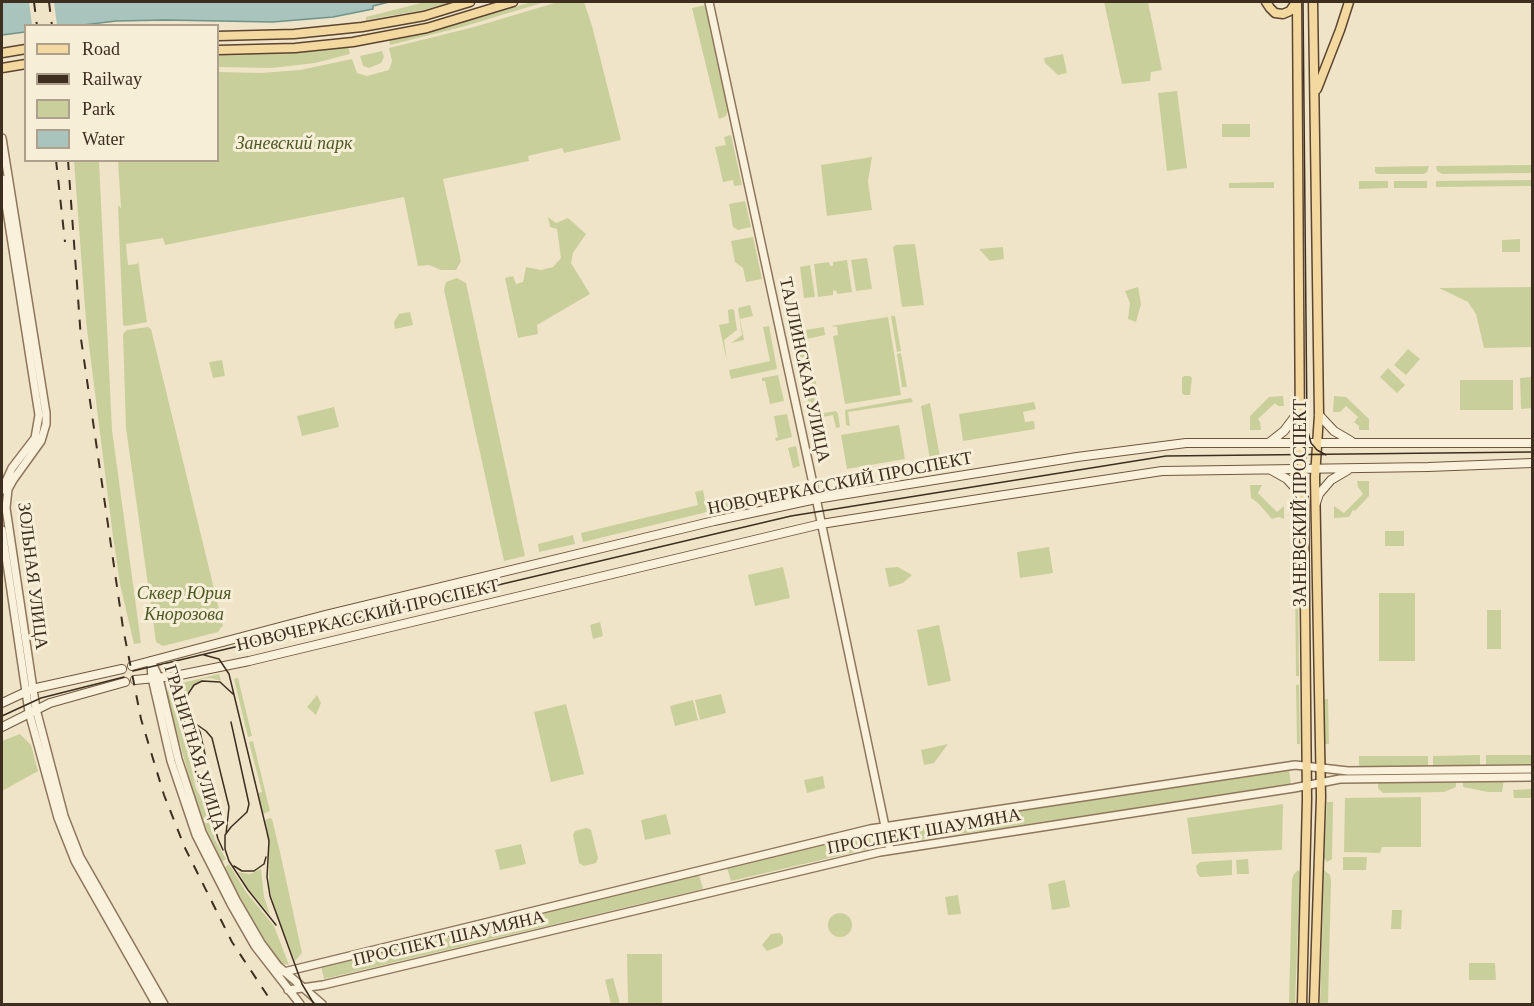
<!DOCTYPE html>
<meta charset="utf-8">
<style>
body{margin:0}
#map{position:relative;width:1534px;height:1006px;overflow:hidden;background:#f0e4c8;font-family:"Times New Roman",serif}
canvas{display:block}
.frame{position:absolute;inset:0;border:3px solid #3d2e20;pointer-events:none}
.legend{position:absolute;left:24px;top:24px;width:195px;height:138px;box-sizing:border-box;background:#f7eed8;border:2px solid #ada18e;margin:0;padding:8px 10px;list-style:none;font-size:18px;color:#3d2e20}
.legend li{display:flex;align-items:center;gap:12px;height:30px}
.legend b{width:30px;border:2px solid #ada18e}
</style>
<div id="map">
<canvas width="1534" height="1006"></canvas>
<div class="frame"></div>
<ul class="legend">
<li><b style="height:8px;background:#f3d9a0"></b>Road</li>
<li><b style="height:8px;background:#3d2e20"></b>Railway</li>
<li><b style="height:16px;background:#c9cf9b"></b>Park</li>
<li><b style="height:16px;background:#a9c4bc"></b>Water</li>
</ul>
</div>
<script>
const ctx = document.querySelector('canvas').getContext('2d');
ctx.lineJoin = 'round';
function fill(path, color) { ctx.fillStyle = color; ctx.fill(path, 'evenodd'); }
const toPath = rows => new Path2D(rows.map(r => 'M' + r).join(''));
function trace(path, color, width, dash) { ctx.strokeStyle = color; ctx.lineWidth = width; ctx.lineCap = dash ? 'butt' : 'round'; ctx.setLineDash(dash || []); ctx.stroke(path); }
function write(font, color, halo, rows, align = 'center') {
  ctx.font = font + ' "Times New Roman",serif'; ctx.lineWidth = 6; ctx.setLineDash([]); ctx.textBaseline = 'middle'; ctx.strokeStyle = halo; ctx.fillStyle = color; for (const [text, x, y, turn = 0] of rows) {
    ctx.save(); ctx.translate(x, y); ctx.rotate((+turn || 0) * Math.PI / 180); ctx.textAlign = isNaN(turn) ? turn : align; if (halo) ctx.strokeText(text, 0, 0); ctx.fillText(text, 0, 0); ctx.restore();
  }
}
fill(toPath([
 [425,2,452,2,423,10,366,20,366,17],
 [532,2,545,2,462,27,390,45,389,39,427,32],
 [558,2,584,2,592,26,621,140,564,153,562,148,528,156,529,161,443,179,461,261,456,270,441,270,429,265,418,266,404,197,165,245,163,238,126,244,128,265,137,264,138,261,147,322,126,326,123,325,118,205,121,208,118,161,218,160,218,72,261,73,300,70,352,59,357,73,367,76,389,70,392,61,389,48,474,27],
 [1104,2,1148,2,1162,70,1151,72,1150,81,1122,84],
 [706,5,728,110,726,116,719,119,692,8],
 [348,46,350,54,315,63,272,68,218,67,218,53],
 [382,51,384,57,381,63,369,68,363,66,360,56],
 [1063,54,1067,73,1058,75,1045,63,1044,58],
 [1177,91,1187,168,1167,171,1158,93],
 [1222,124,1250,124,1250,137,1222,137],
 [731,135,742,185,734,186,733,180,723,182,715,147,726,145,724,137],
 [872,157,868,181,872,210,827,216,821,165],
 [74,161,99,161,112,430,141,643,134,644,120,584,112,529,86,321],
 [1532,165,1532,173,1442,174,1437,171,1436,166],
 [1429,166,1427,172,1424,174,1377,174,1375,172,1375,167],
 [1532,180,1532,186,1436,187,1436,181],
 [1359,181,1388,181,1388,188,1359,189],
 [1394,181,1427,181,1427,188,1394,188],
 [1274,182,1274,188,1229,188,1229,183],
 [745,201,751,227,738,230,733,227,729,204],
 [548,217,556,223,568,218,586,234,573,253,571,263,590,294,537,325,538,334,518,338,505,278,513,276,516,284,523,282,526,267,541,270,553,267,561,258,557,229,550,227],
 [753,237,762,279,746,282,743,268,735,262,731,241],
 [1520,239,1520,252,1502,252,1502,240],
 [915,244,924,305,902,307,893,247,896,245],
 [1003,247,1004,259,990,261,979,249],
 [867,258,872,289,856,291,851,260],
 [847,260,852,292,837,294,836,290,833,291,833,295,818,297,814,264,829,262,830,266,833,266,833,262],
 [810,265,815,297,804,298,800,267],
 [457,278,466,283,525,556,504,561,444,290,446,282],
 [1138,287,1141,304,1136,322,1128,319,1130,303,1125,291],
 [1532,287,1532,347,1484,348,1476,314,1468,302,1439,288],
 [750,305,753,316,740,319,744,340,731,343,742,335,738,308],
 [732,309,734,310,737,330,724,340,727,362,719,325,729,323,728,310],
 [410,312,413,325,395,329,394,322,399,314],
 [891,316,895,316,901,351,897,352],
 [888,317,901,395,845,404,833,336,838,335,837,327,831,326],
 [769,326,777,369,731,379,729,370,770,361,763,327],
 [148,327,151,329,223,626,221,627,218,632,163,646,156,642,126,428,123,334,127,330],
 [824,327,825,335,807,339,812,366,801,368,793,332],
 [1408,349,1420,359,1406,375,1394,365],
 [901,353,907,387,902,387,897,354],
 [222,360,225,376,213,378,209,362],
 [1388,368,1405,385,1397,393,1380,377],
 [814,373,821,408,810,410,802,375],
 [778,375,784,401,770,404,765,381,762,381,762,378],
 [1184,376,1190,376,1192,378,1190,395,1184,395,1182,393,1182,378],
 [1532,377,1532,408,1521,409,1520,378],
 [1460,380,1513,380,1513,410,1460,410],
 [1283,396,1284,406,1278,406,1275,403,1258,419,1260,422,1261,430,1250,430,1250,416,1269,397],
 [1334,396,1346,397,1369,419,1369,430,1359,430,1359,426,1354,422,1358,417,1346,406,1340,412,1333,412],
 [911,398,913,402,848,412,850,426,846,425,845,410],
 [1034,402,1036,409,1023,412,1025,422,1034,421,1035,429,963,441,959,414],
 [930,403,940,457,930,460,921,406],
 [334,407,339,427,302,436,297,416],
 [836,411,838,414,840,427,836,428,833,415,817,418,818,423,813,424,811,415],
 [787,414,792,437,776,441,775,438,778,437,774,416],
 [899,425,905,459,847,469,841,435],
 [796,446,800,466,793,468,788,448],
 [1357,481,1369,481,1369,496,1355,511,1353,510,1349,517,1334,518,1334,506,1344,513,1363,494,1358,487],
 [1250,485,1262,485,1258,493,1277,512,1284,506,1284,519,1279,517,1272,519,1258,503,1251,498],
 [794,486,795,493,777,498,776,490],
 [703,490,707,512,583,542,581,533,698,505,695,492],
 [738,499,739,506,721,510,720,503],
 [1385,531,1404,531,1404,546,1385,546],
 [573,535,575,544,539,552,538,544],
 [1049,547,1053,573,1020,578,1017,552],
 [783,567,790,598,755,606,748,575],
 [898,567,912,575,903,583,889,587,885,568],
 [1295,574,1298,574,1299,676,1296,676],
 [1379,593,1415,593,1415,661,1379,661],
 [1487,610,1501,610,1501,649,1487,649],
 [600,622,603,636,593,639,590,625],
 [939,625,951,681,928,686,917,630],
 [219,674,221,681,211,678,202,679,190,688,185,700,182,700,180,717,196,789,205,804,215,840,226,859,222,862,207,830,195,799,166,692,174,685],
 [238,678,252,736,248,737,234,679],
 [1296,685,1299,685,1300,744,1297,744],
 [721,694,726,713,700,720,695,700],
 [317,695,321,703,316,715,307,707],
 [1324,699,1328,699,1329,744,1325,744],
 [693,700,698,720,675,726,670,706],
 [566,704,584,774,551,782,534,712],
 [20,734,31,745,38,771,2,791,2,741],
 [253,741,270,811,263,814,258,793,262,792,249,742],
 [948,744,934,763,924,765,921,750],
 [1480,755,1480,765,1433,766,1433,756],
 [1486,755,1532,755,1532,764,1486,765],
 [1359,756,1428,756,1428,766,1359,767],
 [1289,769,1291,785,906,842,904,827],
 [823,776,825,788,807,793,804,780],
 [1504,780,1502,792,1488,792,1463,787,1463,781],
 [1456,781,1456,787,1444,792,1383,793,1378,788,1378,783],
 [1532,789,1532,798,1514,798,1513,790],
 [1421,797,1421,847,1382,847,1380,853,1344,852,1345,798],
 [1327,802,1333,802,1332,859,1327,862,1324,858],
 [1283,804,1282,850,1192,854,1187,818],
 [666,814,671,834,645,840,641,820],
 [270,818,272,819,280,852,302,953,295,961,274,907,269,888,269,841,265,820],
 [587,828,591,830,598,858,596,863,584,866,579,863,573,835,575,831],
 [869,834,872,848,731,881,727,868],
 [521,844,526,864,500,870,495,850],
 [1343,857,1367,857,1366,870,1343,870],
 [1248,859,1249,874,1237,874,1236,860],
 [1232,860,1232,875,1204,877,1200,877,1197,873,1196,866,1200,862],
 [229,864,246,892,274,926,289,965,280,963,255,924,224,868],
 [261,869,264,897,270,915,249,890,238,872,250,874],
 [1298,870,1300,872,1295,1004,1289,1004,1292,879,1294,874],
 [1324,870,1330,875,1331,881,1328,1004,1320,1004],
 [699,875,703,889,324,979,321,966],
 [1065,880,1070,907,1052,910,1048,884],
 [958,895,961,914,948,915,945,897],
 [1392,910,1402,910,1401,929,1391,929],
 '828 925a12 12 0 1 1 24 0a12 12 0 1 1-24 0Z',
 [780,933,783,937,783,943,780,946,767,951,762,945,771,934],
 [627,954,662,954,662,1004,628,1004],
 [1469,963,1495,963,1496,980,1469,980],
 [613,978,620,1004,611,1004,605,980]
]), '#c9cf9b');
const water = toPath([
 [2,2,389,2,373,6,373,9,333,17,273,22,166,20,116,21,75,26,26,26,25,32,2,35,2,2]
]);
fill(water, '#a9c4bc');
trace(water, '#6f938a', 1.5);
fill(toPath([
 [29,2,54,2,57,25,32,25]
]), '#f0e4c8');
const tertiary = toPath([
 [709,2,815,493,890,850],
 [2,138,46,413,46,424,41,441,13,480,8,489,6,508,36,709,64,816,80,857,164,1004],
 [2,179,39,415,35,438,12,468,2,490],
 [2,530,29,712,58,818,75,861,156,1004],
 [151,661,159,678,178,759,202,832,236,900,261,943,278,966,322,1004],
 [151,664,152,678,171,761,196,835,231,904,255,946,300,1004],
 [284,972,870,829,1295,765,1348,771,1532,769],
 [288,990,323,985,880,852,1294,788,1340,779,1532,777]
]);
const secondary = toPath([
 [1319,415,1334,431,1351,441],
 [1270,442,1284,431,1299,411],
 [1271,470,1287,479,1298,491,1302,499],
 [1316,503,1319,494,1331,480,1348,470],
 [132,666,325,615,714,521,816,499,1077,457,1186,443,1532,443],
 [135,680,175,676,249,661,821,524,998,496,1162,471,1428,467,1532,463],
 [2,703,32,689,122,669],
 [2,727,50,703,125,682]
]);
const primary = toPath([
 [1266,2,1270,8,1275,13,1283,14,1290,11,1296,2],
 [1297,2,1300,435,1304,505,1307,799,1302,1004],
 [1313,2,1319,415,1315,477,1321,797,1314,1004],
 [218,36,294,34,362,27,424,16,470,2],
 [218,50,295,48,353,42,427,28,513,2],
 [2,53,26,49],
 [2,68,26,64],
 [1317,89,1340,30,1349,2]
]);
trace(tertiary, '#8d765c', 10);
trace(secondary, '#6f573f', 10);
trace(primary, '#5b4430', 11);
trace(tertiary, '#faf1dc', 7);
trace(secondary, '#faf1dc', 8);
trace(primary, '#f3d9a0', 8);
trace(toPath([
 [1303,2,1307,428,1311,443,1317,450,1326,455],
 [204,655,219,659,229,674,267,832,269,841,267,877,270,896,302,984,314,1004],
 [133,671,791,516,1166,456,1532,452],
 [2,716,41,698,124,677],
 [193,722,206,731,212,738,229,807,226,834],
 [231,722,249,804,247,812,231,827,225,835,225,849,229,861,248,890,276,925],
 [195,724,200,732,215,799,214,811],
 [223,850,218,839,208,802,199,786,184,722,184,713,188,694,194,685,202,681,220,682,233,694],
 [234,866,242,871,254,871,264,864,266,857]
]), '#3d2e20', 1.5);
trace(toPath([
 [34,2,37,26],
 [49,2,52,26],
 [56,160,65,242],
 [68,160,81,339,123,628,141,719,164,795,185,848,232,942,273,1004]
]), '#3d2e20', 2, [10, 10]);
write('italic 18px', '#4d5a26', '#f7eed8', [
 ["Заневский парк",294,144],
 ["Сквер Юрия",184,594],
 ["Кнорозова",184,615]
]);
write('18px', '#3d2e20', '#f7eed8', [
 ["ТАЛЛИНСКАЯ УЛИЦА",804,370,78],
 ["НОВОЧЕРКАССКИЙ ПРОСПЕКТ",840,484,-11],
 ["ЗАНЕВСКИЙ ПРОСПЕКТ",1301,503,-90],
 ["ЗОЛЬНАЯ УЛИЦА",32,576,83],
 ["НОВОЧЕРКАССКИЙ ПРОСПЕКТ",368,616,-13],
 ["ГРАНИТНАЯ УЛИЦА",194,748,73],
 ["ПРОСПЕКТ ШАУМЯНА",924,832,-10],
 ["ПРОСПЕКТ ШАУМЯНА",449,939,-13]
]);
</script>
